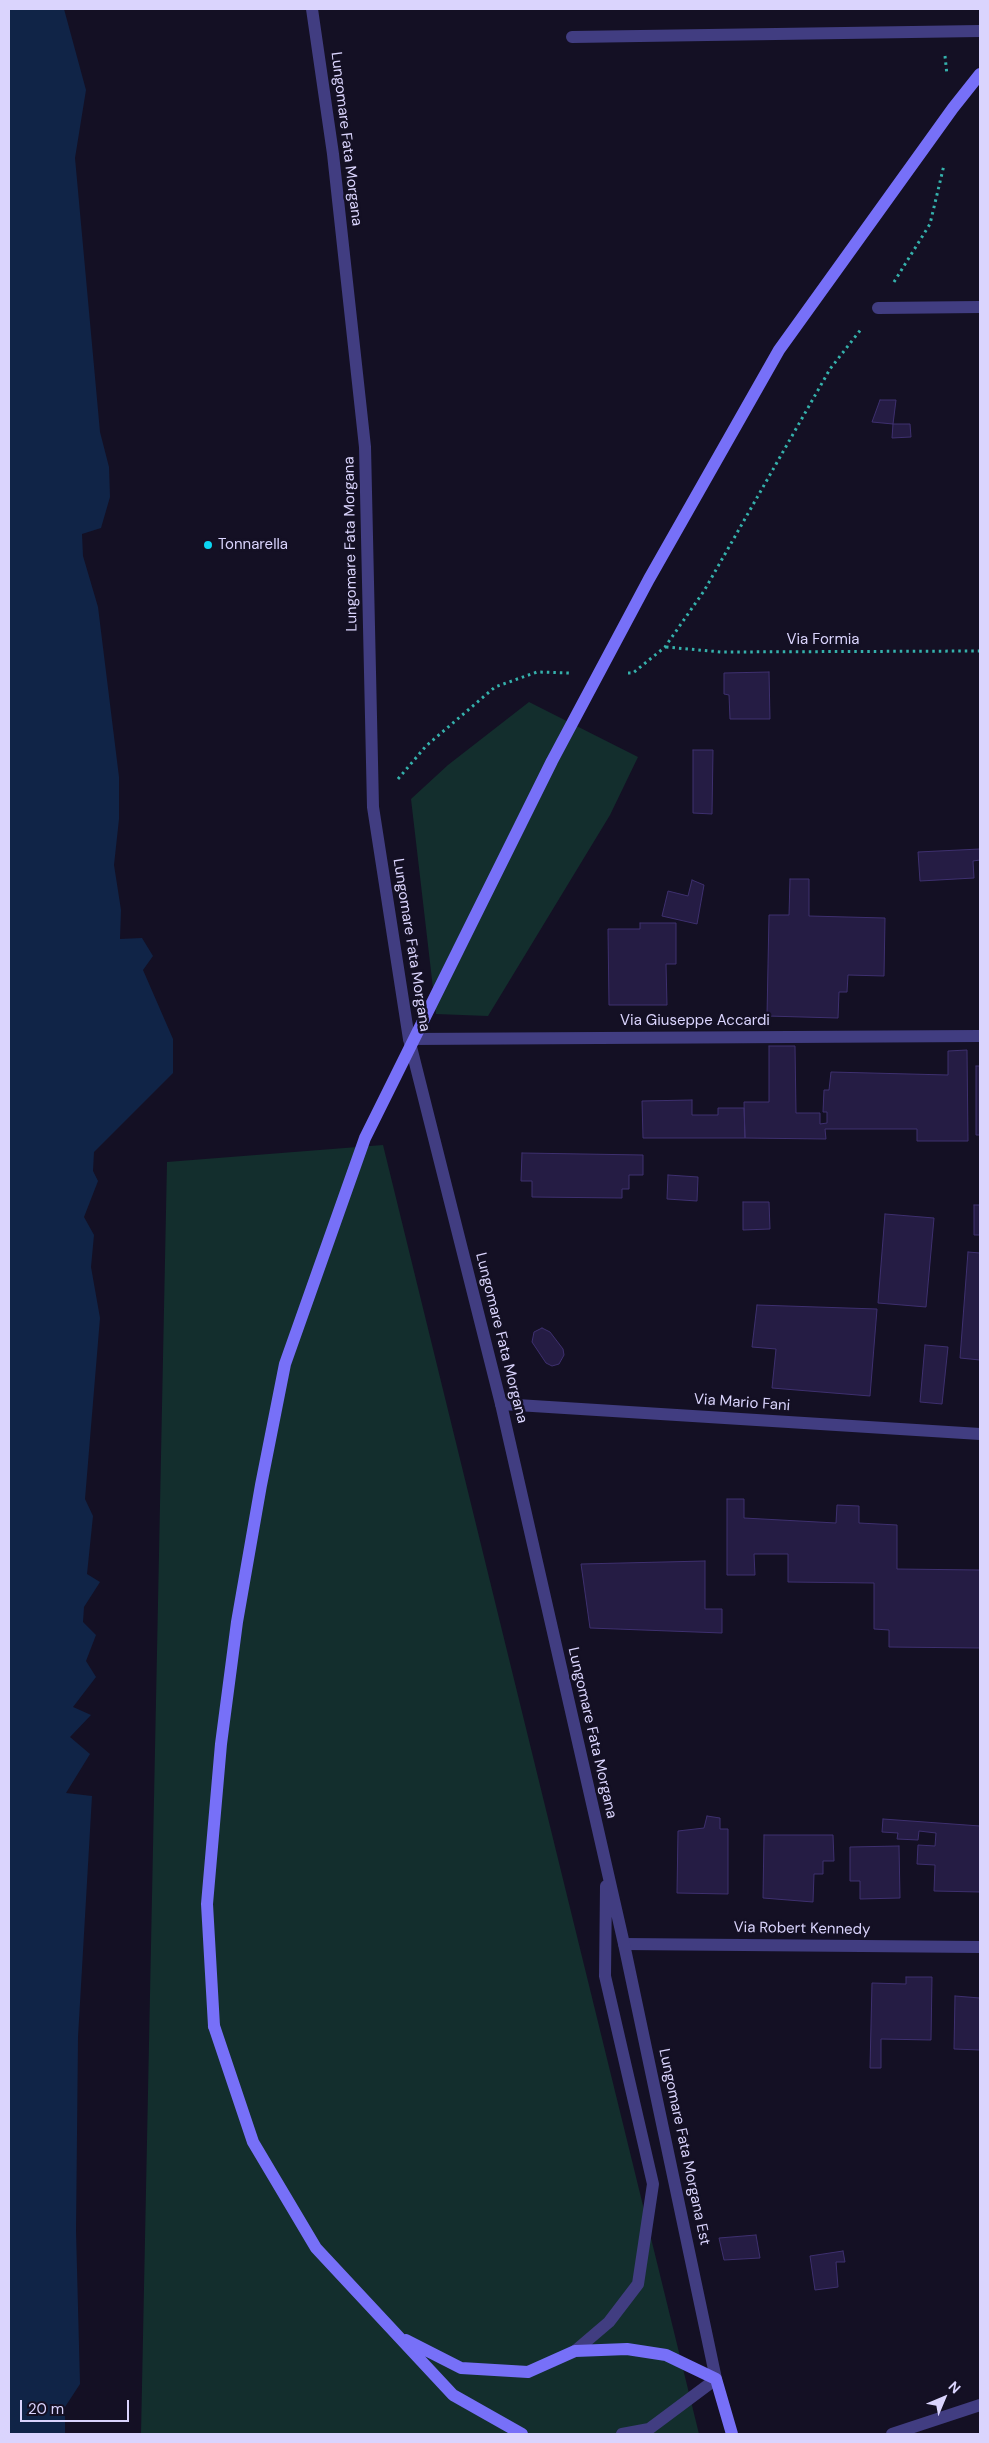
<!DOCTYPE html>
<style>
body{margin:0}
#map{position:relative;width:989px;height:2443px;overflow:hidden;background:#141024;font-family:"DM Sans",sans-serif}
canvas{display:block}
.frame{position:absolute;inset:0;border:10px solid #dad4fd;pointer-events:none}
.north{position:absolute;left:919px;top:2373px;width:50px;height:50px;-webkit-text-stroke:4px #141024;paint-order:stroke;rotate:45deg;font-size:14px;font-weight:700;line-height:20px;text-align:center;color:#dad4fd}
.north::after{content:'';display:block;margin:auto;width:18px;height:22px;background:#dad4fd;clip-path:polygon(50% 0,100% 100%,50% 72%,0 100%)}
.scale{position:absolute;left:20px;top:2400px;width:109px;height:22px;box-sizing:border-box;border:2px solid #dad4fd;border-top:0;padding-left:6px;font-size:15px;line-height:18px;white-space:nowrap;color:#dad4fd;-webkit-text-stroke:4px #141024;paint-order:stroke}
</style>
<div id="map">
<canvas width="989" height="2443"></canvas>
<div class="frame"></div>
<div class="north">N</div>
<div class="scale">20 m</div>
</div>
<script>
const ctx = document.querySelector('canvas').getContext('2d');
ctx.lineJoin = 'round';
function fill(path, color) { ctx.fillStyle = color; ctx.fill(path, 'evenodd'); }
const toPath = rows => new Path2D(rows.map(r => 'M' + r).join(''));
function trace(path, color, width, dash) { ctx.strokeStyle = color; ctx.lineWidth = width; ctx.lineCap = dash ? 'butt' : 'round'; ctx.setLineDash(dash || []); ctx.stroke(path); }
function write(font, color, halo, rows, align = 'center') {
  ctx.font = font + ' "DM Sans",sans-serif'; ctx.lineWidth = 5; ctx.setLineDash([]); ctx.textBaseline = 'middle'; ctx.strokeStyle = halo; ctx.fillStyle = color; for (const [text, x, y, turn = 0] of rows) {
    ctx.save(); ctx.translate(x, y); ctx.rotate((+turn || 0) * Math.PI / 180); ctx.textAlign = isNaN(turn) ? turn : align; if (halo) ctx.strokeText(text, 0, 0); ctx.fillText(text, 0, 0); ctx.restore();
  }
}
fill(toPath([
 [529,702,638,757,610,815,488,1016,436,1014,411,799,448,765],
 [383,1145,699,2434,141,2434,167,1162]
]), '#132e2d');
fill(toPath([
 [9,9,64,9,86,90,75,158,100,432,109,467,110,497,101,528,82,534,83,556,98,607,119,777,119,819,114,865,121,910,120,939,142,938,153,956,143,970,173,1039,173,1073,94,1152,93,1171,98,1181,84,1217,94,1235,91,1267,100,1318,85,1499,93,1516,87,1574,100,1582,84,1607,83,1622,96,1635,86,1661,96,1677,73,1707,91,1715,70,1737,90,1754,66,1793,92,1796,78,2037,76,2231,80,2384,65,2407,65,2434,9,2434]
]), '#102447');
const building = toPath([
 [880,400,896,400,893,424,872,422,880,400],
 [893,424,910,424,911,437,892,438,893,424],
 [769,672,770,719,730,719,729,695,724,694,724,673,769,672],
 [693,750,713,750,712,814,693,813,693,750],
 [980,849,980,860,973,861,974,878,920,881,918,852,980,849],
 [790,879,809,879,809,916,885,918,884,976,848,975,847,992,839,992,838,1018,767,1016,769,915,789,915,790,879],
 [692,880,704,885,697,924,662,916,668,891,688,896,692,880],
 [640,923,676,923,676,964,666,964,667,1005,609,1005,608,929,640,929,640,923],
 [769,1046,795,1046,796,1113,820,1113,820,1124,827,1123,827,1112,823,1112,824,1090,829,1090,831,1072,948,1075,948,1051,967,1050,968,1141,917,1141,917,1129,825,1129,826,1139,745,1138,744,1102,769,1102,769,1046],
 [976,1066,980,1066,980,1135,976,1135,976,1066],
 [692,1100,692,1115,718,1115,718,1108,744,1108,745,1138,643,1138,642,1101,692,1100],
 [522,1153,643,1155,643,1175,629,1175,629,1189,622,1189,622,1198,532,1197,532,1181,521,1181,522,1153],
 [668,1175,698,1177,697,1201,667,1199,668,1175],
 [743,1202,769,1202,770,1229,743,1230,743,1202],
 [974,1205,980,1205,980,1235,974,1235,974,1205],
 [885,1214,934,1218,926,1307,878,1303,885,1214],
 [968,1252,980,1253,980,1360,960,1358,968,1252],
 [757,1305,877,1309,870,1396,772,1388,776,1349,752,1347,757,1305],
 [542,1328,550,1332,563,1349,564,1355,559,1364,552,1366,546,1363,532,1342,534,1332,542,1328],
 [925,1345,948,1347,942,1404,920,1402,925,1345],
 [727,1499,744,1499,744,1518,836,1523,837,1505,859,1506,859,1523,897,1525,897,1569,980,1570,980,1648,889,1647,889,1630,874,1629,874,1583,788,1582,788,1554,754,1554,755,1575,727,1575,727,1499],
 [705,1561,705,1609,722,1609,722,1633,590,1628,581,1564,705,1561],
 [707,1816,720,1818,720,1829,728,1829,728,1894,677,1893,678,1831,704,1828,707,1816],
 [883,1819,980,1826,980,1892,934,1891,935,1865,917,1864,918,1845,935,1846,936,1833,919,1831,918,1840,897,1839,898,1833,882,1832,883,1819],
 [764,1835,833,1835,834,1861,823,1861,823,1874,814,1874,813,1902,763,1898,764,1835],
 [899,1846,900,1898,860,1899,860,1881,850,1881,850,1847,899,1846],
 [906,1977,932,1977,931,2040,881,2039,881,2068,870,2068,872,1983,906,1984,906,1977],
 [955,1996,980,1998,980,2050,954,2049,955,1996],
 [756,2235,760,2258,724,2260,719,2238,756,2235],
 [843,2251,845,2262,836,2262,838,2287,815,2290,810,2256,843,2251]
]);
fill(building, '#251c44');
trace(building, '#3e306f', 1);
trace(toPath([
 [945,56,947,75],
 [894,282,930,224,944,165],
 [666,647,721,652,980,651],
 [628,673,633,673,665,647,704,591,830,369,862,328],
 [398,779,426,746,495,687,537,672,570,673]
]), '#35b1ac', 3, [2.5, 4]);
trace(toPath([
 [572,37,980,31],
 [878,308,980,307],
 [409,1039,980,1036],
 [501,1404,980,1434],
 [624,1944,980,1947],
 [892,2434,980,2405]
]), '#413d81', 12);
trace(toPath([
 [312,9,333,154,365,447,373,807,409,1039,501,1404,624,1944,716,2379,649,2429,622,2434],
 [575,2351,609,2322,638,2284,653,2184,605,1976,606,1886]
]), '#413d81', 12);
trace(toPath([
 [214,2026,253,2142,316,2248,453,2395,522,2434],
 [406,2340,461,2368,528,2372,575,2351,627,2349,666,2355,716,2379,732,2434]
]), '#7770f8', 12);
trace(toPath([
 [214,2026,207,1904,221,1744,237,1622,261,1485,285,1364,365,1138,552,761,649,579,779,350,953,108,980,74]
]), '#7770f8', 12);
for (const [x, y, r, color] of [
 [208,545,5,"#0bd5f2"]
]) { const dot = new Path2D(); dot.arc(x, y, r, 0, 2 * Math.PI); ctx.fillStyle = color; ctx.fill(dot); trace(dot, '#141024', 2); }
write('15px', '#dad4fd', '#141024', [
 ["Lungomare Fata Morgana",346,139,83],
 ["Lungomare Fata Morgana",351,544,-91],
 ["Via Formia",823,640],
 ["Lungomare Fata Morgana",411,945,81],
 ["Via Giuseppe Accardi",695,1021],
 ["Lungomare Fata Morgana",501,1338,76],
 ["Via Mario Fani",742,1403,4],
 ["Lungomare Fata Morgana",592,1733,77],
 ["Via Robert Kennedy",802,1929,1],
 ["Lungomare Fata Morgana Est",684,2147,78]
]);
write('15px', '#dad4fd', '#141024', [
 ["Tonnarella",218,545]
], 'left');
</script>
